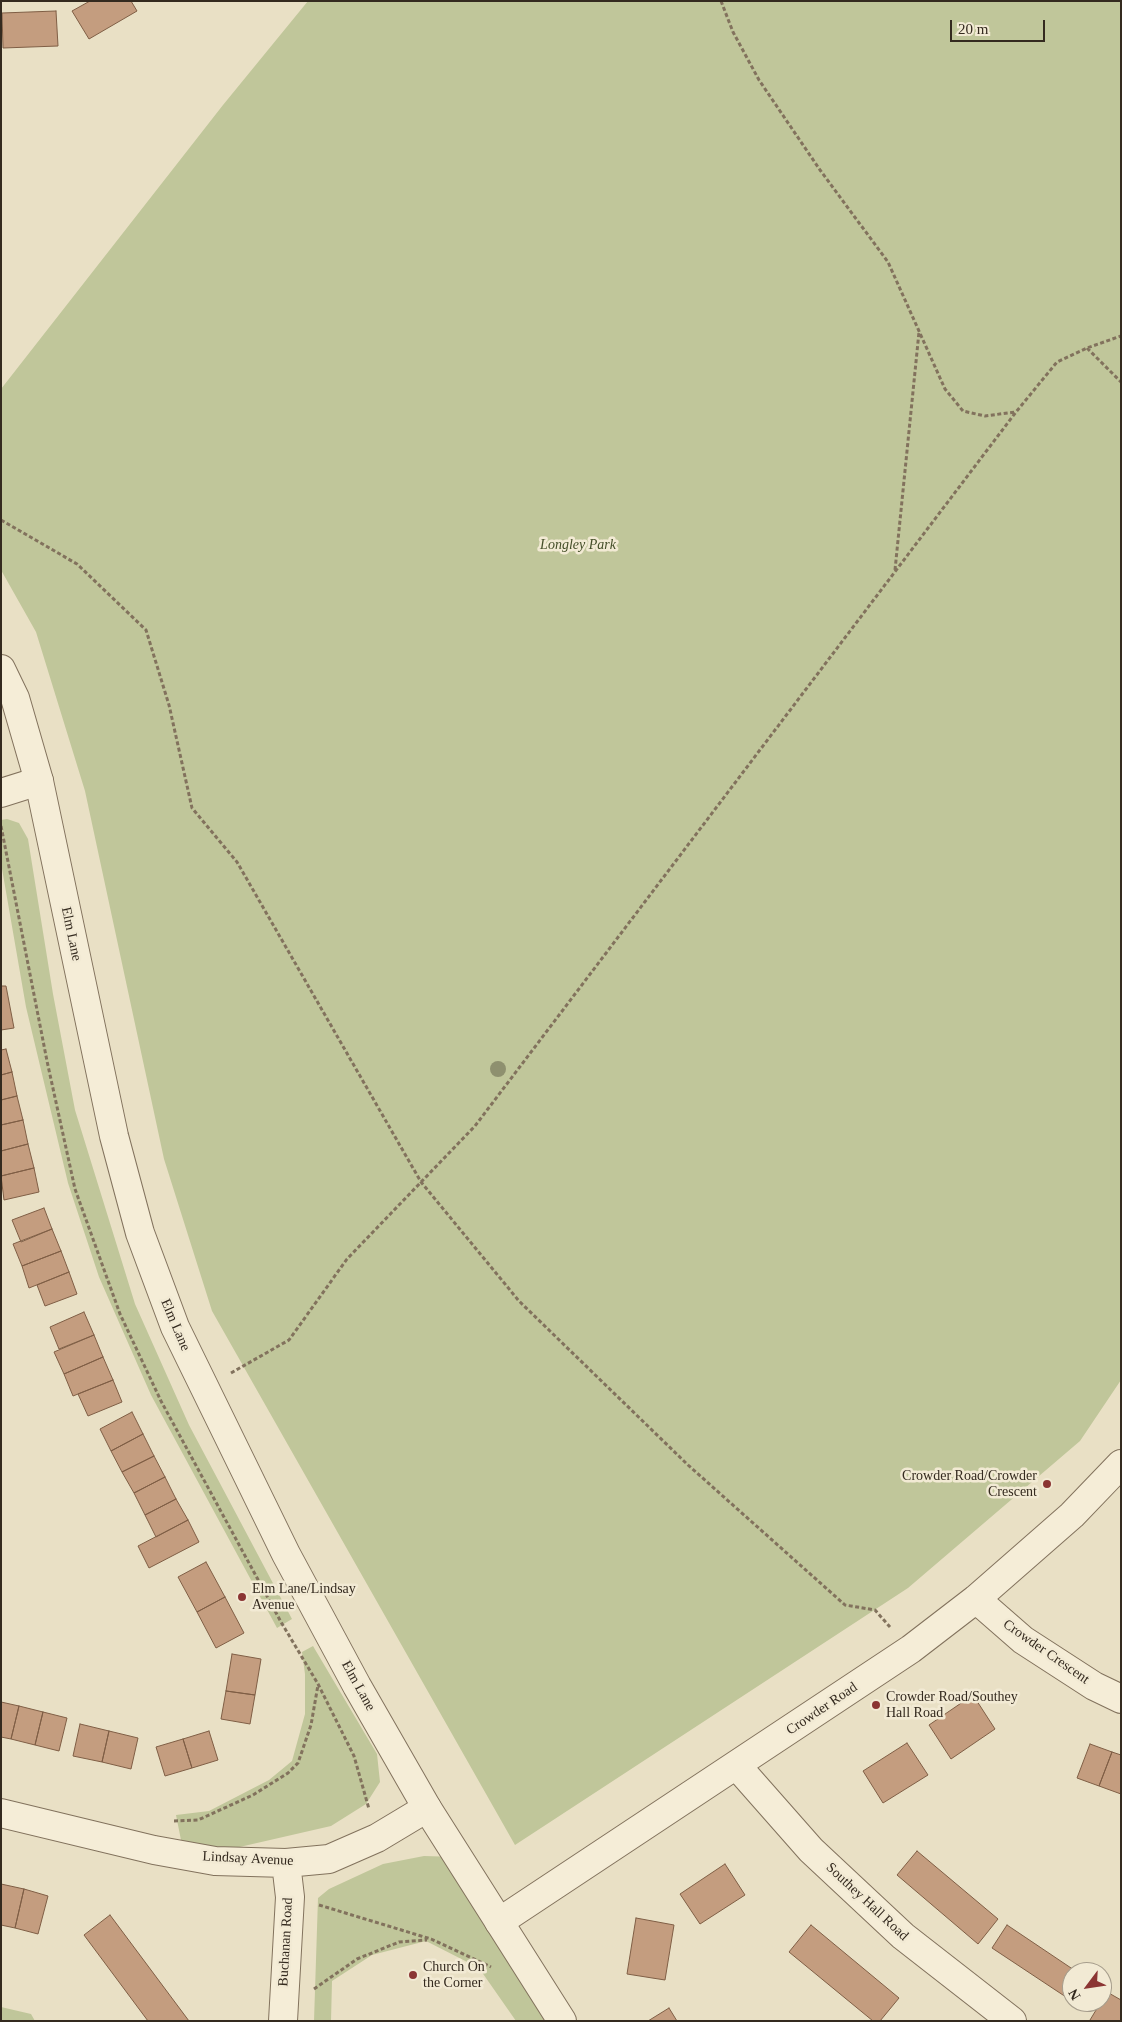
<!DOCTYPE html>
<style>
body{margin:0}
#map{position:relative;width:1122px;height:2022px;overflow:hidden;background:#e9e0c5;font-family:Georgia,serif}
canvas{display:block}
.frame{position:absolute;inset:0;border:2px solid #342a1f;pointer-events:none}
.north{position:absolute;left:1062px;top:1962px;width:50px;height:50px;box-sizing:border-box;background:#f2ead4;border:1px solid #a69d8c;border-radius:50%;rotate:239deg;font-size:14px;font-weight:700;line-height:20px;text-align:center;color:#342a1f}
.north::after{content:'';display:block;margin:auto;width:18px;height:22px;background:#8b3533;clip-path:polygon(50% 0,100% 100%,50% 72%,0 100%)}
.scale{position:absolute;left:950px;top:20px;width:95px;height:22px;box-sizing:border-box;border:2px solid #342a1f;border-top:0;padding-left:6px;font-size:15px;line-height:18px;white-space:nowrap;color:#342a1f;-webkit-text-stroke:4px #f2ead4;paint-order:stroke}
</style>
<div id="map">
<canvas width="1122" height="2022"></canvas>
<div class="frame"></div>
<div class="north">N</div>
<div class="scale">20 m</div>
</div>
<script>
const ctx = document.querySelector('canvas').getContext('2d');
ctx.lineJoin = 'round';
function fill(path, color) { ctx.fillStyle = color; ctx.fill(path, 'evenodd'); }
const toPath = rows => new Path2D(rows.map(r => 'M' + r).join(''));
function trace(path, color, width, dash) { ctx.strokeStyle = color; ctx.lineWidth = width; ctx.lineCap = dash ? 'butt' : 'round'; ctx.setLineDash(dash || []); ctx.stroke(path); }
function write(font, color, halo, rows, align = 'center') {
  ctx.font = font + ' Georgia,serif'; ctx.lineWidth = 5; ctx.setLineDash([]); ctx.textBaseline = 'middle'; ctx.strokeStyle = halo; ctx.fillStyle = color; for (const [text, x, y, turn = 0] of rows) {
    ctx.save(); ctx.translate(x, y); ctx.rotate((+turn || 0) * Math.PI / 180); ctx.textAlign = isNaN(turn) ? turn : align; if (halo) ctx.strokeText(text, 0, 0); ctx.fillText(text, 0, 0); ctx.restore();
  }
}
fill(toPath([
 [308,1,1121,1,1121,1380,1080,1441,908,1588,515,1845,212,1311,164,1159,85,791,36,632,1,570,1,389,223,105],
 [7,819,19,823,28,839,53,994,75,1110,135,1304,189,1425,292,1619,277,1628,151,1395,99,1277,68,1183,26,1007,1,863,1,820],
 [313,1646,377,1754,380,1782,366,1804,331,1826,209,1854,183,1850,176,1815,209,1811,269,1780,292,1761,305,1714,305,1674,302,1652],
 [424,1856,458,1857,561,2021,516,2021,479,1968,426,1941,372,1955,332,1981,331,2021,314,2021,318,1898,329,1889,383,1864],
 [1,2007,31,2014,35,2021,1,2021]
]), '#c0c69a');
const building = toPath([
 [90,1,131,1,137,11,89,39,72,11,90,1],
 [56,11,58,46,3,48,2,13,56,11],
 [1,986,6,986,14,1028,1,1030,1,986],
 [6,1049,12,1072,1,1075,1,1050,6,1049],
 [12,1072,17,1096,1,1100,1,1075,12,1072],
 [17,1096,23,1120,1,1125,1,1100,17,1096],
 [23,1120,28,1144,1,1151,1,1125,23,1120],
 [28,1144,34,1168,1,1176,1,1151,28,1144],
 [34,1168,39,1192,4,1200,1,1176,34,1168],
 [44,1208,52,1229,21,1242,12,1220,44,1208],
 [52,1229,61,1251,22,1266,13,1244,52,1229],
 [61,1251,69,1272,29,1288,22,1266,61,1251],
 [69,1272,77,1294,45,1306,37,1285,69,1272],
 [84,1312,94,1335,59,1349,50,1327,84,1312],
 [94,1335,103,1357,64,1374,54,1352,94,1335],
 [103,1357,113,1380,73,1396,64,1374,103,1357],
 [113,1380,122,1402,88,1416,78,1394,113,1380],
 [132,1412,143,1434,111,1451,100,1429,132,1412],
 [143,1434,154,1456,122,1472,111,1451,143,1434],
 [154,1456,165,1477,134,1493,122,1472,154,1456],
 [165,1477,176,1499,145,1515,134,1493,165,1477],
 [176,1499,188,1520,156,1537,145,1515,176,1499],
 [188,1520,199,1542,149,1568,138,1546,188,1520],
 [206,1562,225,1597,197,1612,178,1577,206,1562],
 [225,1597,244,1633,216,1648,197,1612,225,1597],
 [232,1654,261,1659,255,1695,226,1691,232,1654],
 [226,1691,255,1695,250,1724,221,1719,226,1691],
 [973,1695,995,1729,951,1759,929,1725,973,1695],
 [1,1702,19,1706,11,1739,1,1737,1,1702],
 [19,1706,43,1712,35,1745,11,1739,19,1706],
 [43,1712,67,1718,59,1751,35,1745,43,1712],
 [80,1724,109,1731,102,1762,73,1756,80,1724],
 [109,1731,138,1738,131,1769,102,1762,109,1731],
 [209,1731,218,1760,192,1768,183,1739,209,1731],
 [183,1739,192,1768,165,1776,156,1747,183,1739],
 [907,1743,928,1775,883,1803,863,1771,907,1743],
 [1090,1744,1112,1752,1099,1786,1077,1778,1090,1744],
 [1112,1752,1121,1755,1121,1794,1099,1786,1112,1752],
 [917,1851,998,1919,978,1944,897,1875,917,1851],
 [725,1864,745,1895,700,1924,680,1894,725,1864],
 [1,1884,24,1889,15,1928,1,1925,1,1884],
 [24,1889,48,1896,38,1934,15,1928,24,1889],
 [110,1915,189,2021,148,2021,84,1935,110,1915],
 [636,1918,674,1925,665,1980,627,1974,636,1918],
 [811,1925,899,1998,880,2021,873,2021,789,1952,811,1925],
 [1007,1925,1077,1972,1072,1972,1072,2001,992,1948,1007,1925],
 [1107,1992,1121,2000,1121,2021,1092,2021,1090,2020,1107,1992],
 [669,2008,677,2021,648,2021,669,2008]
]);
fill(building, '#c49d7f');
trace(building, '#7f5e45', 1);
const minor = toPath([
 [1,793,39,781],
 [976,1599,1023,1640,1094,1686,1121,1699],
 [737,1766,811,1850,903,1936,1012,2021],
 [1,1813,154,1850,215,1861,286,1863,329,1859,377,1838,427,1808],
 [499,1922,911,1649,976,1599,1072,1515,1121,1464],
 [283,2021,290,1897,286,1863]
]);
const tertiary = toPath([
 [1,669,15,698,39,781,114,1136,140,1233,175,1327,286,1554,357,1686,427,1808,562,2021]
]);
trace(minor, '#82725d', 30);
trace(tertiary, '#82725d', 30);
trace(toPath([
 [721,1,733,32,759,80,820,170,888,262,945,389,963,411,985,416,1015,412],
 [1087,348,1121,382],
 [1,520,77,564,146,630,169,705,192,808,237,862,421,1182,519,1301,688,1465,845,1605,875,1610,890,1627],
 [895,570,919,332],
 [1,826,47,1061,75,1189,120,1314,161,1401,281,1622,318,1684,354,1756,369,1809],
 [231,1373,289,1340,347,1259,475,1126,1016,412,1057,362,1087,348,1121,336],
 [174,1821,198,1820,253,1795,288,1773,298,1763,311,1725,318,1685],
 [319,1905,431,1939,491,1967],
 [314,1989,357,1959,399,1942,427,1940]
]), '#82725d', 3, [4, 2.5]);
trace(minor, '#f5edd7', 28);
trace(tertiary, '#f5edd7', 28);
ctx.fillStyle = '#8e906f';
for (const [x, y] of [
 [498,1069]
]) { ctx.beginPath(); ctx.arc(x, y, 8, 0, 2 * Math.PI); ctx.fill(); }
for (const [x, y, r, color] of [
 [1047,1484,5,"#8b3533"],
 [242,1597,5,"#8b3533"],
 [876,1705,5,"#8b3533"],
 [413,1975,5,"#8b3533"]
]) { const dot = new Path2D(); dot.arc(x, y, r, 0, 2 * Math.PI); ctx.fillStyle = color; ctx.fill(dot); trace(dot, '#f2ead4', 2); }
write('italic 14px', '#444e28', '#f2ead4', [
 ["Longley Park",578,545]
]);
write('14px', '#342a1f', '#f2ead4', [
 ["Elm Lane",71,934,78],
 ["Elm Lane",175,1325,67],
 ["Crowder Crescent",1046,1652,35],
 ["Elm Lane",358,1686,61],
 ["Crowder Road",822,1709,-34],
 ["Lindsay Avenue",248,1859,3],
 ["Southey Hall Road",867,1902,43],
 ["Buchanan Road",286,1942,-87]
]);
write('14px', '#342a1f', '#f2ead4', [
 ["Crowder Road/Crowder",1037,1476,"right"],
 ["Crescent",1037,1492,"right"],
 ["Elm Lane/Lindsay",252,1589],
 ["Avenue",252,1605],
 ["Crowder Road/Southey",886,1697],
 ["Hall Road",886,1713],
 ["Church On",423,1967],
 ["the Corner",423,1983]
], 'left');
</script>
